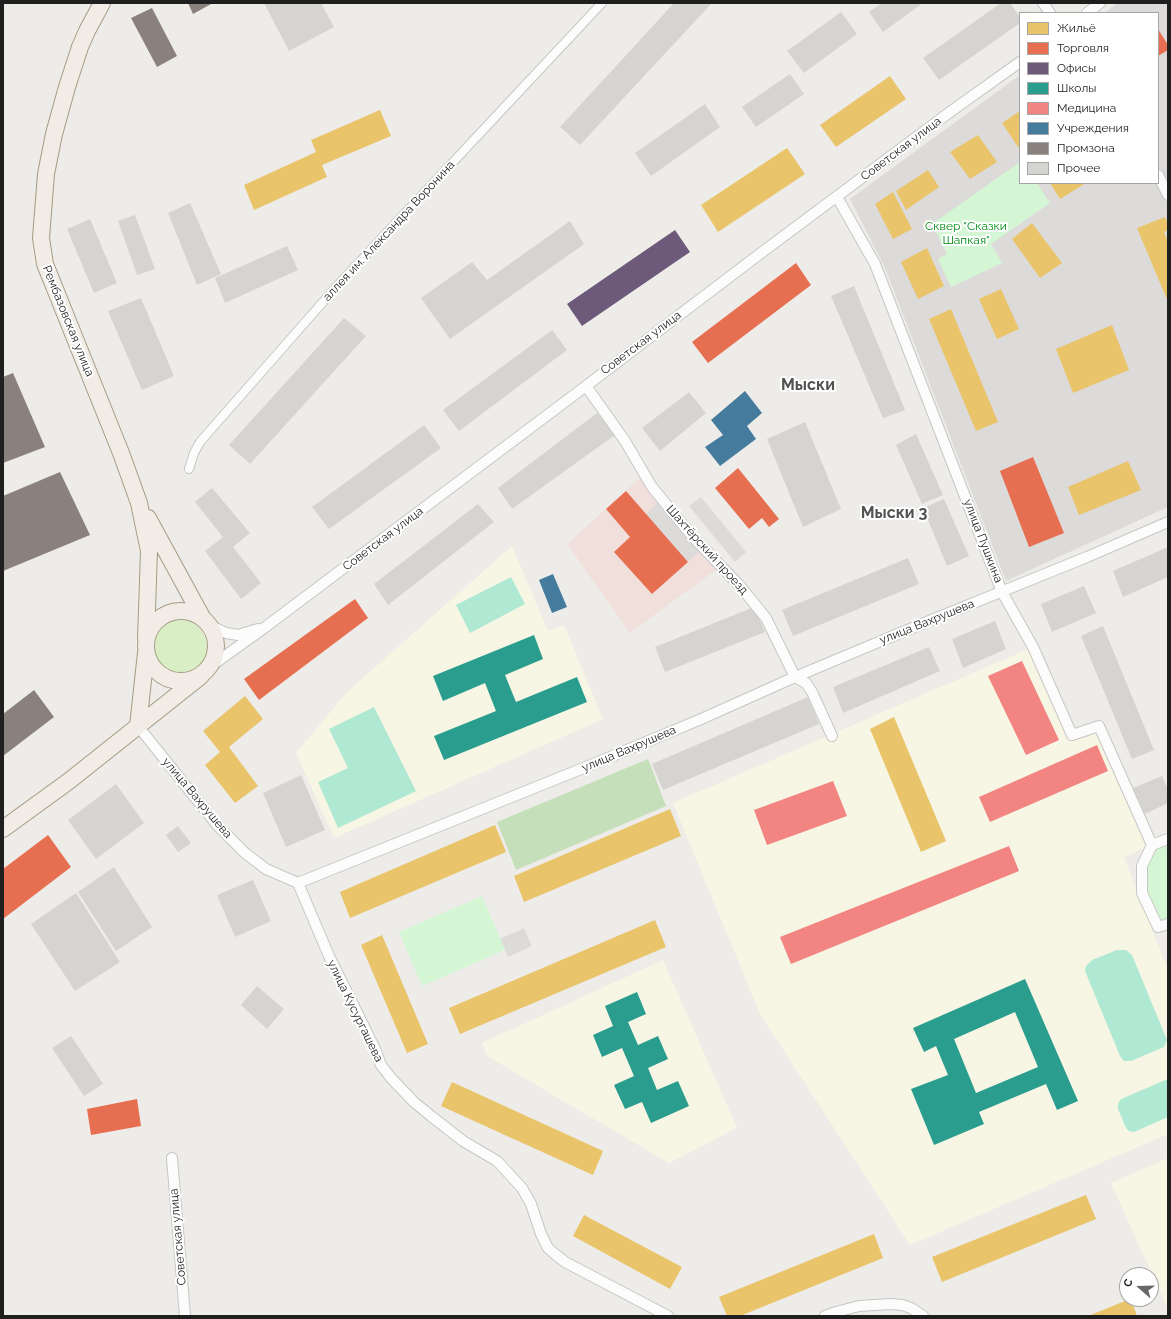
<!DOCTYPE html>
<meta charset="utf-8">
<style>
body{margin:0}
#map{position:relative;width:1171px;height:1319px;overflow:hidden;background:#eeece8;font-family:Raleway,sans-serif}
canvas{display:block}
.frame{position:absolute;inset:0;border:4px solid #1f1f1f;pointer-events:none}
.legend{position:absolute;left:1019px;top:12px;width:140px;height:172px;box-sizing:border-box;background:#fff;border:1px solid #a5a5a5;margin:0;padding:5px 7px;list-style:none;font-size:12px;color:#1f1f1f}
.legend li{display:flex;align-items:center;gap:8px;height:20px}
.legend b{width:20px;border:1px solid #a5a5a5}
.north{position:absolute;left:1119px;top:1267px;width:40px;height:40px;box-sizing:border-box;background:#fff;border:1px solid #a5a5a5;border-radius:50%;rotate:290deg;font-size:11px;font-weight:700;line-height:16px;text-align:center;color:#1f1f1f}
.north::after{content:'';display:block;margin:auto;width:14px;height:18px;background:#676765;clip-path:polygon(50% 0,100% 100%,50% 72%,0 100%)}
</style>
<div id="map">
<canvas width="1171" height="1319"></canvas>
<div class="frame"></div>
<ul class="legend">
<li><b style="height:11px;background:#e9c46a"></b>Жильё</li>
<li><b style="height:11px;background:#e76f51"></b>Торговля</li>
<li><b style="height:11px;background:#6d597a"></b>Офисы</li>
<li><b style="height:11px;background:#2a9d8f"></b>Школы</li>
<li><b style="height:11px;background:#f28482"></b>Медицина</li>
<li><b style="height:11px;background:#457b9d"></b>Учреждения</li>
<li><b style="height:11px;background:#8a817c"></b>Промзона</li>
<li><b style="height:11px;background:#d6d4d0"></b>Прочее</li>
</ul>
<div class="north">С</div>
</div>
<script>
const ctx = document.querySelector('canvas').getContext('2d');
ctx.lineJoin = 'round';
function fill(path, color) { ctx.fillStyle = color; ctx.fill(path, 'evenodd'); }
const toPath = rows => new Path2D(rows.map(r => 'M' + r).join(''));
function trace(path, color, width, dash) { ctx.strokeStyle = color; ctx.lineWidth = width; ctx.lineCap = dash ? 'butt' : 'round'; ctx.setLineDash(dash || []); ctx.stroke(path); }
function write(font, color, halo, rows, align = 'center') {
  ctx.font = font + ' Raleway,sans-serif'; ctx.lineWidth = 4; ctx.setLineDash([]); ctx.textBaseline = 'middle'; ctx.strokeStyle = halo; ctx.fillStyle = color; for (const [text, x, y, turn = 0] of rows) {
    ctx.save(); ctx.translate(x, y); ctx.rotate((+turn || 0) * Math.PI / 180); ctx.textAlign = isNaN(turn) ? turn : align; if (halo) ctx.strokeText(text, 0, 0); ctx.fillText(text, 0, 0); ctx.restore();
  }
}
fill(toPath([
 [1118,3,1168,3,1168,507,1006,581,885,268,850,199,1020,75,1020,183,1158,183,1158,13,1104,13]
]), '#dddbd9');
fill(toPath([
 [644,474,721,566,630,633,567,544]
]), '#f1dfdc');
fill(toPath([
 [512,546,548,631,564,625,603,719,334,838,296,753,347,692],
 [1033,647,1072,735,1099,726,1152,845,1124,857,1168,970,1168,1134,910,1245,760,1014,673,803],
 [663,960,737,1128,669,1163,487,1056,482,1043],
 [1168,1158,1168,1309,1111,1183]
]), '#f7f6e4');
fill(toPath([
 [701,497,746,552,735,562,689,506],
 [662,499,703,548,688,562,646,514],
 [524,928,532,946,508,957,500,939]
]), '#dcdbd9');
fill(toPath([
 '153 647a27 27 0 1 1 54 0a27 27 0 1 1-54 0Z'
]), '#d9eec4');
fill(toPath([
 [648,759,666,806,516,870,497,822]
]), '#c6dfbb');
fill(toPath([
 [1020,162,1020,183,1037,183,1050,203,991,244,1002,263,951,287,938,259,947,254,932,224],
 [1168,839,1168,924,1158,927,1142,893,1142,866,1152,845],
 [482,896,505,950,422,986,399,932]
]), '#d4f6d5');
fill(toPath([
 [511,577,525,604,470,633,456,605],
 [374,707,416,791,338,828,318,782,348,768,329,729],
 [1117,950,1126,950,1132,955,1167,1040,1164,1047,1131,1061,1124,1061,1120,1056,1085,971,1086,966,1092,960],
 [1168,1079,1168,1117,1134,1132,1129,1131,1126,1128,1118,1109,1118,1104,1121,1099]
]), '#afe9d3');
fill(toPath([
 [890,76,906,99,836,147,820,125],
 [380,110,391,136,322,165,327,177,254,210,244,185,316,152,311,140],
 [1020,111,1020,146,1018,147,1002,123],
 [978,135,997,162,970,179,950,152],
 [787,148,805,174,718,232,701,205],
 [928,170,939,187,906,210,896,191],
 [1050,183,1086,183,1060,199],
 [893,192,912,229,893,239,875,204],
 [1165,217,1168,223,1168,230,1164,232,1168,242,1168,302,1137,228],
 [1032,223,1062,263,1040,278,1012,239],
 [927,248,944,286,918,299,901,262],
 [1001,289,1019,329,997,339,979,299],
 [951,309,998,422,976,431,929,319],
 [1112,325,1129,370,1073,393,1056,349],
 [1128,461,1141,490,1079,515,1068,487],
 [245,696,263,719,229,747,258,786,235,803,205,765,220,752,203,731],
 [894,717,946,841,921,852,870,729],
 [670,809,681,836,524,902,514,876],
 [495,825,506,852,350,918,340,892],
 [655,920,666,947,460,1034,449,1008],
 [382,935,428,1044,407,1053,361,945],
 [452,1082,603,1151,593,1175,441,1106],
 [1086,1195,1096,1219,942,1282,932,1257],
 [584,1215,682,1267,670,1289,573,1236],
 [874,1234,883,1258,740,1316,727,1316,719,1297],
 [1131,1299,1137,1316,1088,1316,1130,1299]
]), '#e9c46a');
fill(toPath([
 [1158,29,1168,45,1168,50,1158,56],
 [796,263,811,285,708,363,692,342],
 [1033,457,1064,533,1029,547,1000,471],
 [738,468,779,519,769,527,762,518,749,529,715,488],
 [626,491,688,562,652,594,614,552,630,537,606,509],
 [355,599,368,618,259,700,244,679],
 [48,835,71,867,3,919,3,869],
 [137,1099,141,1126,91,1135,87,1109]
]), '#e76f51');
fill(toPath([
 [675,230,690,252,582,326,567,304]
]), '#6d597a');
fill(toPath([
 [534,635,543,659,505,675,516,702,577,677,587,702,444,760,434,736,496,711,485,683,443,701,433,676],
 [1025,979,1078,1101,1057,1110,1046,1084,979,1112,984,1124,934,1145,911,1089,948,1075,936,1046,924,1052,913,1028],
 [1015,1012,1038,1067,976,1093,954,1039],
 [637,992,646,1014,628,1022,638,1045,658,1036,668,1059,648,1068,657,1090,678,1081,689,1106,651,1123,642,1102,625,1109,614,1085,634,1076,622,1048,602,1057,593,1035,613,1026,605,1006]
]), '#2a9d8f');
fill(toPath([
 [1022,661,1059,740,1026,755,988,676],
 [1097,745,1108,771,990,822,979,797],
 [833,781,847,816,767,845,754,810],
 [1009,846,1019,871,791,964,780,937]
]), '#f28482');
fill(toPath([
 [745,391,762,413,747,426,756,439,720,466,705,447,723,435,711,420],
 [553,574,567,607,552,613,539,580]
]), '#457b9d');
fill(toPath([
 [188,3,213,3,193,14],
 [152,8,177,56,157,67,131,18],
 [13,373,45,447,3,463,3,377],
 [60,472,90,535,3,571,3,496],
 [34,690,54,717,3,756,3,714]
]), '#8a817c');
fill(toPath([
 [264,3,321,3,334,27,289,51],
 [674,3,712,3,580,145,560,127],
 [882,3,923,3,883,32,869,12],
 [1001,3,1010,3,1020,17,1020,23,939,80,923,58],
 [841,12,857,34,804,73,787,51],
 [790,74,804,94,756,127,742,107],
 [705,104,720,127,651,176,635,153],
 [190,203,221,274,197,285,168,213],
 [135,215,155,269,137,275,118,221],
 [90,219,117,283,94,293,67,229],
 [570,221,584,244,450,339,421,298,472,262,487,280],
 [287,246,298,270,225,303,215,278],
 [854,286,905,410,883,418,831,296],
 [141,298,174,376,142,390,108,311],
 [344,318,366,336,250,464,229,445],
 [552,330,567,350,459,431,443,410],
 [689,392,706,413,660,451,642,428],
 [597,413,615,435,512,509,498,488],
 [805,422,841,509,803,527,767,439],
 [424,425,441,448,329,529,312,507],
 [916,434,943,495,922,504,896,445],
 [212,488,250,533,233,547,261,583,241,599,205,551,223,537,195,502],
 [944,499,969,556,947,566,923,508],
 [478,504,494,522,388,605,374,584],
 [1168,547,1168,577,1123,597,1113,571],
 [908,558,919,584,793,636,782,610],
 [1084,586,1096,613,1052,632,1041,604],
 [754,607,765,632,665,672,655,647],
 [995,621,1006,649,963,668,952,639],
 [1103,626,1154,750,1132,759,1081,636],
 [929,647,940,671,843,713,833,687],
 [808,697,819,724,663,790,652,764],
 [301,775,325,830,286,847,263,793],
 [1162,776,1168,790,1168,803,1145,814,1133,788],
 [116,784,144,823,96,859,68,820],
 [178,826,191,843,178,852,166,835],
 [114,867,152,927,116,951,78,892],
 [253,880,271,921,235,937,217,895],
 [76,893,120,962,75,991,31,924],
 [257,986,284,1009,267,1029,241,1005],
 [71,1036,103,1084,84,1096,52,1048]
]), '#d6d4d0');
const pedestrian = toPath([
 [189,469,194,453,200,442,337,286,602,3]
]);
const minor = toPath([
 [1043,3,1050,13],
 [1087,13,1100,3],
 [1158,175,1168,195],
 [837,197,875,264,1002,592,1033,647,1072,735,1099,726,1152,845],
 [586,386,625,441,652,487,693,537,740,586,766,618,795,677,806,683,812,692,832,736],
 [211,626,226,633,238,635,258,629],
 [211,666,264,628,586,386,757,256,950,112,1020,62],
 [138,726,217,825,245,853,266,869,298,883,586,767,699,720,795,677,924,623,1087,557,1168,522],
 [1152,845,1142,866,1142,893,1158,927,1168,924],
 [1152,845,1168,839],
 [298,883,329,956,375,1049,381,1065,391,1078,414,1102,431,1116,463,1141,497,1161,510,1175,522,1188,531,1204,541,1234,548,1248,555,1254,565,1262,668,1316],
 [172,1158,185,1316],
 [825,1316,836,1312,859,1306,891,1304,902,1305,911,1308,923,1316]
]);
const primary = toPath([
 [102,3,87,31,80,47,67,87,54,134,46,174,41,238,45,264,121,453,139,503,149,551,146,639],
 [148,518,202,617],
 '146 646a35 35 0 1 1 70 0a35 35 0 1 1-70 0Z',
 [138,726,146,653],
 [3,829,69,781,201,676]
]);
trace(pedestrian, '#c6c6c4', 10);
trace(minor, '#c6c6c4', 12);
trace(primary, '#a59b84', 18);
trace(pedestrian, '#fcfcfc', 8);
trace(minor, '#fcfcfc', 10);
trace(primary, '#f1ece5', 16);
write('12px', '#1f1f1f', '#fff', [
 ["Советская улица",901,149,-37],
 ["аллея им. Александра Воронина",389,231,-47],
 ["Рембазовская улица",68,321,68],
 ["Советская улица",641,343,-37],
 ["Советская улица",383,539,-37],
 ["улица Пушкина",983,541,69],
 ["Шахтёрский проезд",707,550,48],
 ["улица Вахрушева",927,622,-22],
 ["улица Вахрушева",629,749,-23],
 ["улица Вахрушева",197,798,50],
 ["улица Кусургашева",355,1011,64],
 ["Советская улица",178,1237,-95]
]);
write('12px', '#018a11', '#fff', [
 ["Сквер \"Сказки",966,226],
 ["Шапкая\"",966,240]
]);
write('bold 16px', '#525252', '#fff', [
 ["Мыски",808,385],
 ["Мыски 3",894,513]
]);
</script>
